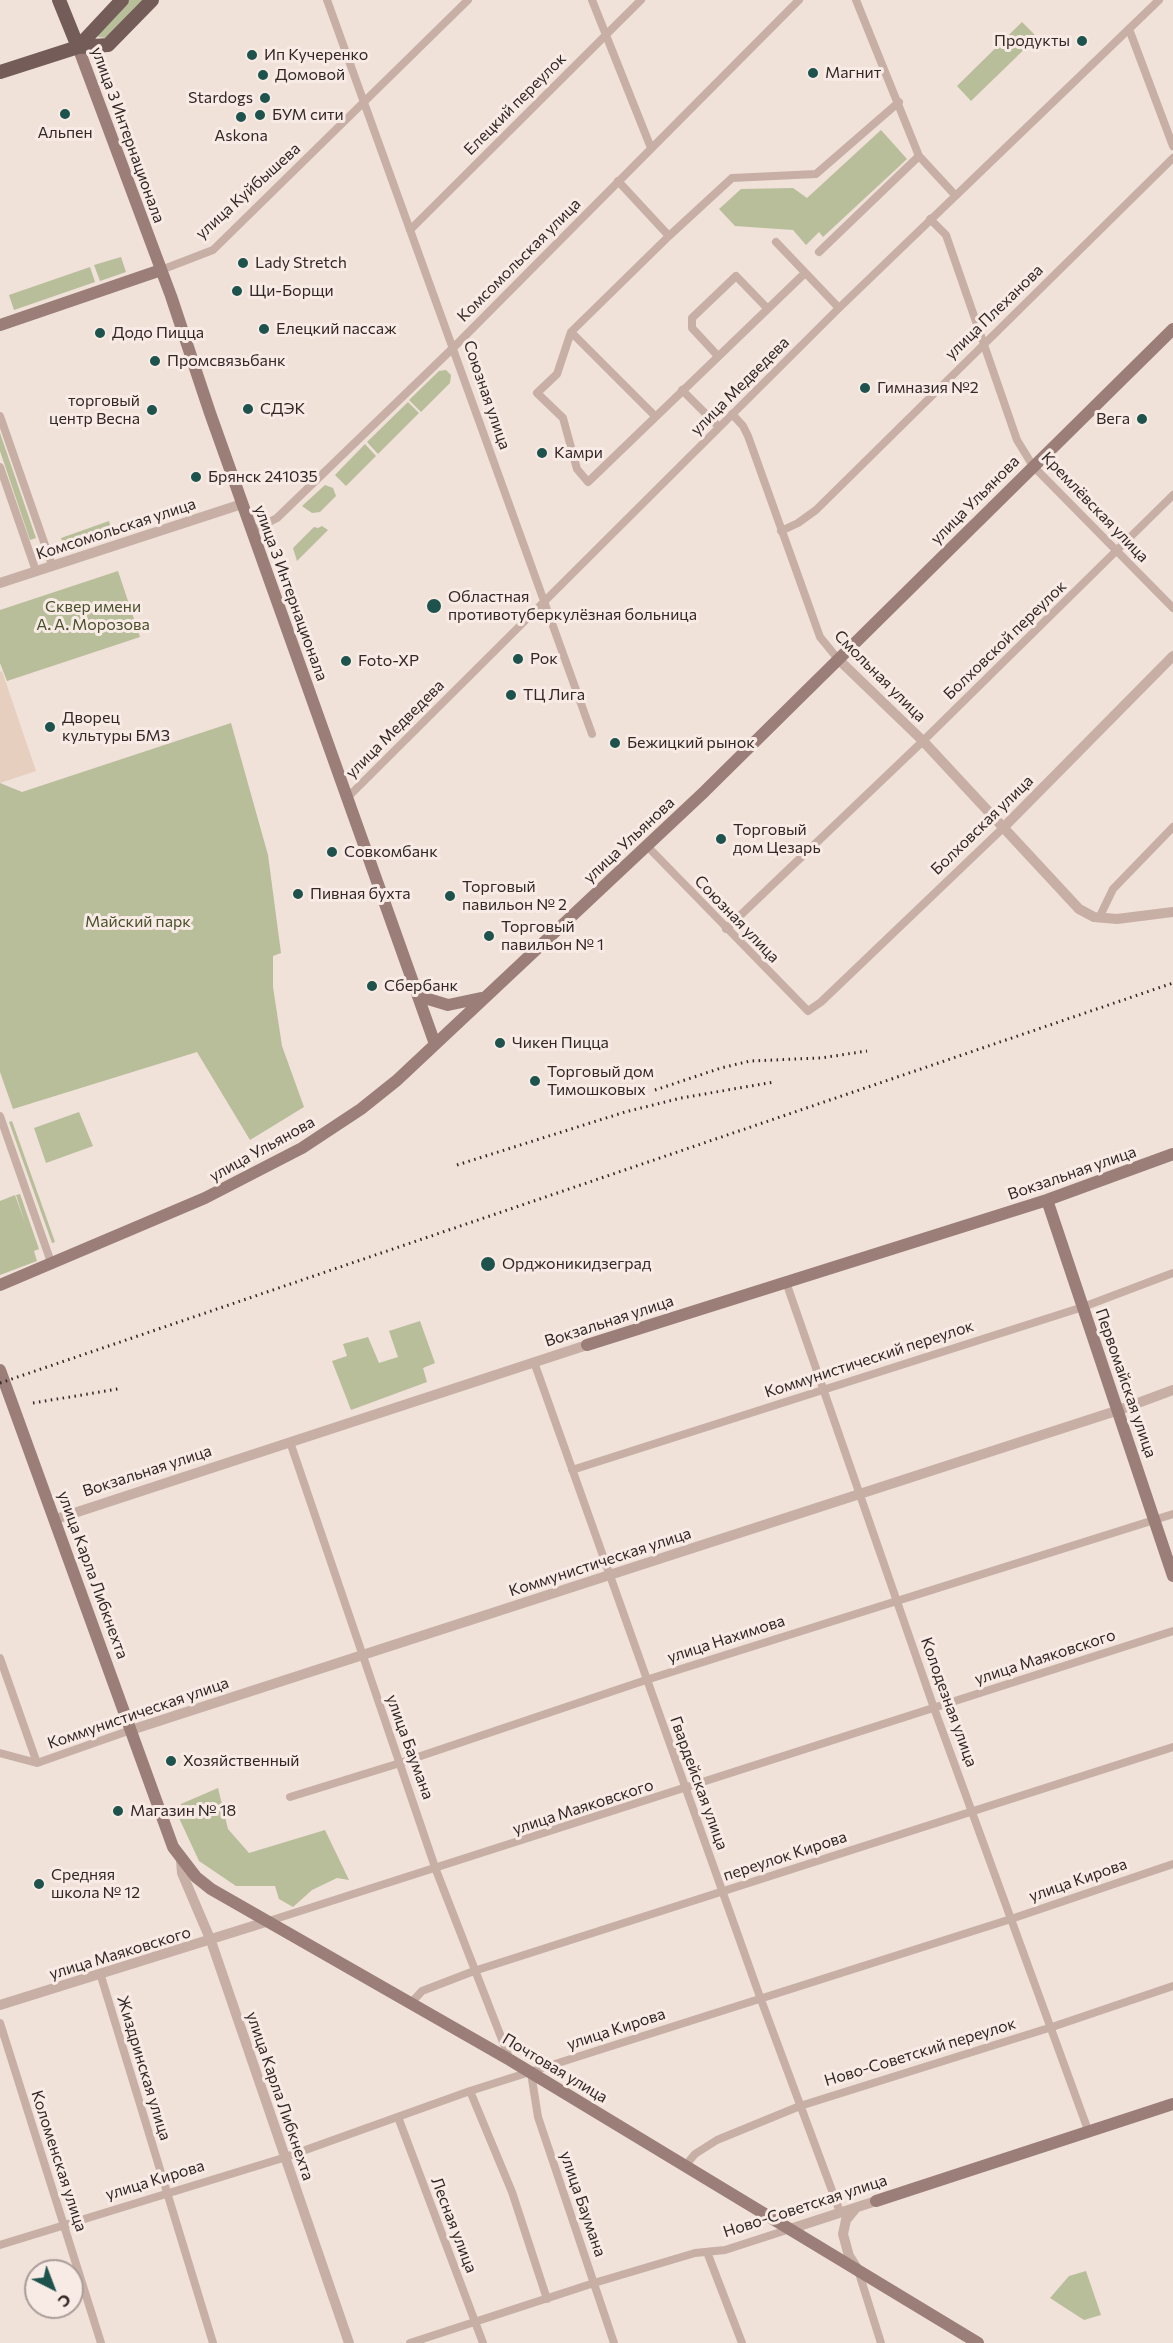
<!DOCTYPE html>
<meta charset="utf-8">
<style>
body{margin:0}
#map{position:relative;width:1173px;height:2343px;overflow:hidden;background:#f0e1d9;font-family:Commissioner,sans-serif}
canvas{display:block}
.north{position:absolute;left:24px;top:2259px;width:60px;height:60px;box-sizing:border-box;background:#f8ebe5;border:2px solid #a99d99;border-radius:50%;rotate:138deg;font-size:16px;font-weight:700;line-height:24px;text-align:center;color:#332826}
.north::after{content:'';display:block;margin:auto;width:21px;height:27px;background:#1e524c;clip-path:polygon(50% 0,100% 100%,50% 72%,0 100%)}
</style>
<div id="map">
<canvas width="1173" height="2343"></canvas>
<div class="north">С</div>
</div>
<script>
const ctx = document.querySelector('canvas').getContext('2d');
ctx.lineJoin = 'round';
function fill(path, color) { ctx.fillStyle = color; ctx.fill(path, 'evenodd'); }
const toPath = rows => new Path2D(rows.map(r => 'M' + r).join(''));
function trace(path, color, width, dash) { ctx.strokeStyle = color; ctx.lineWidth = width; ctx.lineCap = dash ? 'butt' : 'round'; ctx.setLineDash(dash || []); ctx.stroke(path); }
function write(font, color, halo, rows, align = 'center') {
  ctx.font = font + ' Commissioner,sans-serif'; ctx.lineWidth = 6; ctx.setLineDash([]); ctx.textBaseline = 'middle'; ctx.strokeStyle = halo; ctx.fillStyle = color; for (const [text, x, y, turn = 0] of rows) {
    ctx.save(); ctx.translate(x, y); ctx.rotate((+turn || 0) * Math.PI / 180); ctx.textAlign = isNaN(turn) ? turn : align; if (halo) ctx.strokeText(text, 0, 0); ctx.fillText(text, 0, 0); ctx.restore();
  }
}
fill(toPath([
 [129,0,144,0,107,38,98,37,99,30],
 [1022,22,1037,37,971,101,957,86],
 [881,130,907,159,823,237,819,232,806,245,793,230,735,226,719,209,741,189,793,188,807,198],
 [121,257,126,272,100,281,94,265],
 [90,267,95,282,14,310,9,295],
 [446,370,451,375,450,383,421,412,409,400,439,371],
 [408,402,419,413,378,454,367,442],
 [0,433,36,538,30,540,0,451],
 [365,444,376,456,346,486,335,475],
 [325,485,333,488,336,496,320,512,312,513,302,506],
 [109,521,113,535,66,551,61,538],
 [322,526,328,530,297,561,293,548,314,527,318,528],
 [118,571,140,637,7,681,0,663,0,610],
 [231,723,268,855,281,953,273,956,273,987,282,1046,304,1107,250,1140,197,1052,13,1109,0,1072,0,783,22,792],
 [79,1112,93,1146,46,1163,34,1128],
 [12,1121,55,1242,52,1243,9,1122],
 [20,1194,39,1249,34,1251,37,1261,0,1275,0,1201,15,1195,25,1223,16,1195],
 [420,1321,435,1363,423,1368,427,1382,351,1410,332,1361,347,1356,343,1344,368,1337,379,1363,398,1357,389,1331],
 [218,1788,228,1829,249,1853,325,1830,349,1880,337,1878,312,1890,293,1907,279,1899,275,1886,236,1886,199,1861,179,1818,181,1804],
 [1086,2271,1101,2315,1084,2320,1050,2298,1069,2276]
]), '#b8bd9a');
fill(toPath([
 [2,671,36,771,0,783,0,672]
]), '#e7cfc0');
trace(toPath([
 [327,0,592,734],
 [592,0,651,148],
 [856,0,919,156,955,195],
 [1129,29,1173,146],
 [618,181,669,236,571,332,655,416],
 [930,219,946,235,1017,440,1033,466,1173,608],
 [410,230,641,0],
 [669,236,732,178,816,174,899,102],
 [776,242,839,308],
 [819,252,919,156],
 [161,270,213,250,468,0],
 [571,332,557,374,537,393,563,418,577,469,588,482,805,273],
 [717,355,692,328,692,318,736,276,767,308],
 [682,390,719,427],
 [732,414,743,426,748,436,820,637,838,659],
 [0,416,52,565],
 [0,467,36,571],
 [252,531,277,518,454,347,799,0],
 [781,531,798,523,816,510,1173,158],
 [347,798,839,308,1159,0],
 [647,846,808,1011,821,1002,1003,828],
 [1099,918,1113,889,1173,827],
 [726,929,923,741,1173,495],
 [0,1116,52,1265],
 [786,1282,934,1708,1088,2130],
 [534,1362,760,1997,840,2212],
 [290,1442,436,1870,510,2060],
 [572,1470,1083,1307,1173,1273],
 [0,1658,37,1763],
 [0,1753,37,1763],
 [37,1763,131,1730],
 [290,1797,400,1763,646,1680,1173,1514],
 [269,1921,1173,1631],
 [100,1973,213,2343],
 [411,2003,422,1991,474,1971,1173,1747],
 [0,2023,101,2343],
 [531,2073,538,2117,614,2343],
 [470,2091,512,2192,547,2299],
 [398,2117,483,2343],
 [685,2166,695,2154,717,2140,800,2106,1052,2027,1173,1986],
 [0,2245,283,2158,470,2091,1011,1919,1173,1864],
 [707,2252,742,2343],
 [858,2270,881,2343],
 [410,2343,594,2283,695,2253,725,2250,790,2229]
]), '#c7afa6', 8);
trace(toPath([
 [0,583,242,504],
 [838,659,923,741,1079,909,1094,917,1117,919,1173,912],
 [1003,828,1173,656],
 [56,1519,587,1345],
 [131,1730,1119,1410,1173,1390],
 [181,1860,182,1873,211,1941,349,2343],
 [0,2005,269,1921],
 [855,2209,846,2220,843,2234,849,2256,858,2270],
 [790,2229,876,2201]
]), '#c7afa6', 10);
trace(toPath([
 [78,47,171,296,210,413,435,1044],
 [0,325,161,270],
 [418,996,448,1005,481,998],
 [1047,1200,1173,1576],
 [0,1285,205,1198,302,1148,361,1109,396,1081,705,791,1173,329],
 [587,1345,1047,1200,1173,1154],
 [0,1370,173,1847,196,1877,211,1889,510,2060,978,2343],
 [876,2201,1173,2104]
]), '#9a7e77', 12);
trace(toPath([
 [59,0,78,47],
 [78,47,122,0],
 [0,72,78,47,108,45,152,0]
]), '#745c58', 14);
trace(toPath([
 [655,1090,721,1068,750,1061,821,1058,867,1051],
 [457,1165,625,1112,681,1098,774,1082],
 [0,1383,1173,983],
 [33,1403,118,1389]
]), '#332826', 3, [1.5, 4.5]);
for (const [x, y, r, color] of [
 [1082,41,6,"#1e524c"],
 [252,55,6,"#1e524c"],
 [813,73,6,"#1e524c"],
 [263,75,6,"#1e524c"],
 [265,98,6,"#1e524c"],
 [65,114,6,"#1e524c"],
 [260,115,6,"#1e524c"],
 [241,117,6,"#1e524c"],
 [243,263,6,"#1e524c"],
 [237,291,6,"#1e524c"],
 [264,329,6,"#1e524c"],
 [100,333,6,"#1e524c"],
 [155,361,6,"#1e524c"],
 [865,388,6,"#1e524c"],
 [248,409,6,"#1e524c"],
 [152,410,6,"#1e524c"],
 [1142,419,6,"#1e524c"],
 [542,453,6,"#1e524c"],
 [196,477,6,"#1e524c"],
 [434,606,8,"#1e524c"],
 [518,659,6,"#1e524c"],
 [346,661,6,"#1e524c"],
 [511,695,6,"#1e524c"],
 [50,727,6,"#1e524c"],
 [615,743,6,"#1e524c"],
 [721,839,6,"#1e524c"],
 [332,852,6,"#1e524c"],
 [298,894,6,"#1e524c"],
 [450,896,6,"#1e524c"],
 [489,936,6,"#1e524c"],
 [372,986,6,"#1e524c"],
 [500,1043,6,"#1e524c"],
 [535,1081,6,"#1e524c"],
 [488,1264,8,"#1e524c"],
 [171,1761,6,"#1e524c"],
 [118,1811,6,"#1e524c"],
 [39,1884,6,"#1e524c"]
]) { const dot = new Path2D(); dot.arc(x, y, r, 0, 2 * Math.PI); ctx.fillStyle = color; ctx.fill(dot); trace(dot, '#f8ebe5', 2); }
write('16px', '#332826', '#f8ebe5', [
 ["Продукты",1070,41,"right"],
 ["Ип Кучеренко",264,55],
 ["Магнит",825,73],
 ["Домовой",275,75],
 ["Stardogs",253,98,"right"],
 ["БУМ сити",272,115],
 ["Альпен",65,133,"center"],
 ["Askona",241,136,"center"],
 ["Lady Stretch",255,263],
 ["Щи-Борщи",249,291],
 ["Елецкий пассаж",276,329],
 ["Додо Пицца",112,333],
 ["Промсвязьбанк",167,361],
 ["Гимназия №2",877,388],
 ["торговый",140,401,"right"],
 ["центр Весна",140,419,"right"],
 ["СДЭК",260,409],
 ["Вега",1130,419,"right"],
 ["Камри",554,453],
 ["Брянск 241035",208,477],
 ["Областная",448,597],
 ["противотуберкулёзная больница",448,615],
 ["Рок",530,659],
 ["Foto-XP",358,661],
 ["ТЦ Лига",523,695],
 ["Дворец",62,718],
 ["культуры БМЗ",62,736],
 ["Бежицкий рынок",627,743],
 ["Торговый",733,830],
 ["дом Цезарь",733,848],
 ["Совкомбанк",344,852],
 ["Торговый",462,887],
 ["павильон № 2",462,905],
 ["Пивная бухта",310,894],
 ["Торговый",501,927],
 ["павильон № 1",501,945],
 ["Сбербанк",384,986],
 ["Чикен Пицца",512,1043],
 ["Торговый дом",547,1072],
 ["Тимошковых",547,1090],
 ["Орджоникидзеград",502,1264],
 ["Хозяйственный",183,1761],
 ["Магазин № 18",130,1811],
 ["Средняя",51,1875],
 ["школа № 12",51,1893]
], 'left');
write('16px', '#332826', '#f8ebe5', [
 ["Елецкий переулок",515,104,-45],
 ["улица 3 Интернационала",128,135,70],
 ["улица Куйбышева",248,191,-42],
 ["Комсомольская улица",519,260,-45],
 ["улица Плеханова",994,312,-44],
 ["улица Медведева",740,386,-45],
 ["Союзная улица",487,395,71],
 ["улица Ульянова",975,500,-45],
 ["Кремлёвская улица",1095,507,46],
 ["Комсомольская улица",116,529,-18],
 ["улица 3 Интернационала",291,593,70],
 ["Болховской переулок",1005,640,-44],
 ["Смольная улица",880,676,45],
 ["улица Медведева",395,729,-45],
 ["Болховская улица",982,825,-44],
 ["улица Ульянова",629,840,-43],
 ["Союзная улица",737,919,46],
 ["улица Ульянова",262,1149,-29],
 ["Вокзальная улица",1072,1173,-19],
 ["Вокзальная улица",609,1321,-18],
 ["Коммунистический переулок",869,1359,-18],
 ["Первомайская улица",1126,1383,71],
 ["Вокзальная улица",147,1471,-18],
 ["Коммунистическая улица",600,1562,-18],
 ["улица Карла Либкнехта",93,1575,70],
 ["улица Нахимова",726,1639,-18],
 ["улица Маяковского",1045,1657,-18],
 ["Колодезная улица",949,1702,70],
 ["Коммунистическая улица",138,1713,-19],
 ["улица Баумана",410,1747,70],
 ["Гвардейская улица",699,1783,70],
 ["улица Маяковского",583,1807,-18],
 ["переулок Кирова",785,1856,-18],
 ["улица Кирова",1078,1880,-19],
 ["улица Маяковского",120,1953,-17],
 ["улица Кирова",616,2029,-18],
 ["Ново-Советский переулок",920,2052,-17],
 ["Жиздринская улица",144,2068,73],
 ["Почтовая улица",555,2068,31],
 ["улица Карла Либкнехта",280,2096,71],
 ["Коломенская улица",59,2161,72],
 ["улица Кирова",155,2180,-17],
 ["улица Баумана",583,2204,71],
 ["Ново-Советская улица",805,2206,-18],
 ["Лесная улица",454,2225,69]
]);
write('16px', '#49502b', '#f8ebe5', [
 ["Сквер имени",93,607],
 ["А. А. Морозова",93,625],
 ["Майский парк",138,922]
]);
</script>
